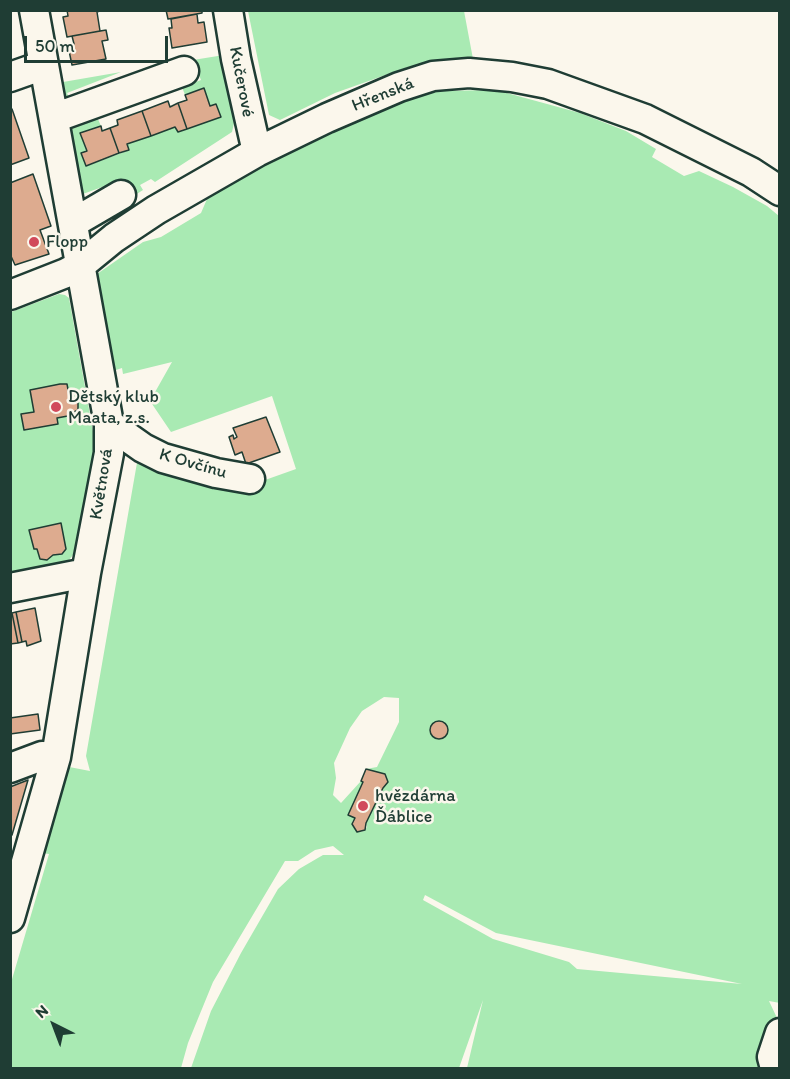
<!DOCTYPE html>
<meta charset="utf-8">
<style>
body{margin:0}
#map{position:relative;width:790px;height:1079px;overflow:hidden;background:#fbf7ec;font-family:Itim,sans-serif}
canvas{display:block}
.frame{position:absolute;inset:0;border:12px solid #1f3d34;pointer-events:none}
.north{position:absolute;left:24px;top:995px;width:60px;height:60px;-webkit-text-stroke:4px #fbf7ec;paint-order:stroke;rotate:318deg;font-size:16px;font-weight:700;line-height:24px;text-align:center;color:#1f3d34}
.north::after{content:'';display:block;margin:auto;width:21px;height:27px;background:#1f3d34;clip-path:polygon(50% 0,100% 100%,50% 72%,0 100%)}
.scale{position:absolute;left:24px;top:36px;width:144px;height:27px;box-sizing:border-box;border:3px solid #1f3d34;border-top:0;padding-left:8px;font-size:18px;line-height:21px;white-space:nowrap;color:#1f3d34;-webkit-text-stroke:4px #fbf7ec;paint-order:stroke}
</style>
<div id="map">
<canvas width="790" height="1079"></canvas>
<div class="frame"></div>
<div class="north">N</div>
<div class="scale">50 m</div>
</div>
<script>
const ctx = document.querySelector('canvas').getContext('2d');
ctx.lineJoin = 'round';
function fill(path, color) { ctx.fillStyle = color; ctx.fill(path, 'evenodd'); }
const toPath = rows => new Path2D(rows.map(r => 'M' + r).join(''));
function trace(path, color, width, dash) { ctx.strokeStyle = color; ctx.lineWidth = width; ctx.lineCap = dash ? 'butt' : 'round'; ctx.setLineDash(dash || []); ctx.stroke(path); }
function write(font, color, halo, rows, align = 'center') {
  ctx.font = font + ' Itim,sans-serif'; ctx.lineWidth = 5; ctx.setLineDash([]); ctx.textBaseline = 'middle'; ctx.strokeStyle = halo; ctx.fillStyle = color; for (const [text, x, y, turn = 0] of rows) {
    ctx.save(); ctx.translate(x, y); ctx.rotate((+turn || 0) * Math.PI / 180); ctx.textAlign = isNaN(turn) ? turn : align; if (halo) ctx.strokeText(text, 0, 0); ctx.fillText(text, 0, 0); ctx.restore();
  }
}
fill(toPath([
 [248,11,464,11,473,59,408,67,335,93,280,120,269,115],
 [224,55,234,123,232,132,155,182,151,179,140,185,143,190,132,197,132,199,101,226,94,221,119,181,80,195,68,128,97,117,101,126,80,133,87,151,81,153,87,166,129,150,127,144,175,127,178,132,220,117,216,104,210,106,204,88,185,95,182,87,201,80,193,60],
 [121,72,67,93,71,102,65,100,63,82],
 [496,90,580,113,626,131,656,149,652,157,684,176,699,171,733,187,767,206,779,216,780,1003,769,1001,777,1018,768,1028,765,1068,467,1068,483,1000,459,1068,191,1068,211,1011,241,953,278,889,299,869,323,855,344,855,333,846,315,850,298,861,285,861,213,982,188,1043,181,1068,11,1068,10,986,49,854,42,853,64,766,90,771,86,756,138,457,251,485,296,469,272,396,171,432,150,401,172,362,123,374,122,368,113,371,96,286,97,274,143,242,161,237,201,213,207,199,218,187,253,168,357,119,435,91],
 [384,697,399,698,399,722,377,767,366,769,385,774,388,782,383,788,366,823,367,827,364,831,359,832,353,827,352,822,355,818,348,815,363,782,361,781,341,803,333,795,336,778,334,763,350,728,362,711],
 [425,895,496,933,742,984,577,969,569,962,493,939,423,900],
 [59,294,65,295,69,298,96,448,73,555,69,560,11,572,11,312]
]), '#a9eab3');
const building = toPath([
 [67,10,102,10,97,12,100,31,67,37,63,17,68,16,67,10],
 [166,10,202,10,202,13,168,19,166,10],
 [197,14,198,23,204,22,207,42,172,48,169,28,172,28,171,19,197,14],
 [106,30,108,40,102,41,106,59,72,65,68,46,74,44,72,36,106,30],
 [204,88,210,106,216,104,221,117,187,129,178,103,187,100,185,95,204,88],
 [168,101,170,107,178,103,187,129,178,132,175,127,151,136,142,111,168,101],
 [12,109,29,158,10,165,10,110,12,109],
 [142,111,151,136,127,144,129,150,119,153,110,128,118,125,117,120,142,111],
 [101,126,102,131,110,128,119,153,86,166,81,153,87,151,80,133,101,126],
 [33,174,51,226,40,230,49,254,15,265,10,254,10,183,33,174],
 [60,384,67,384,70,400,75,400,78,403,78,410,72,413,73,415,57,418,58,424,24,430,21,414,34,412,30,390,60,384],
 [266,417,280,452,246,464,242,452,235,455,229,437,233,435,234,439,237,437,233,428,266,417],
 [61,523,66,549,62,554,53,555,47,560,40,559,37,549,34,549,29,530,61,523],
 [35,608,41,641,27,646,26,641,22,642,16,612,35,608],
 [16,612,22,642,18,643,12,613,16,612],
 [12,613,18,643,10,644,10,614,12,613],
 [38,714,40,730,10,734,10,718,38,714],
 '430 730a9 9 0 1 1 18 0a9 9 0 1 1-18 0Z',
 [366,769,385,774,388,782,383,788,366,823,365,830,357,832,352,824,355,818,348,815,363,782,361,781,366,769],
 [28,780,12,835,10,835,10,787,28,780]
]);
fill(building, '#ddab8f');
trace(building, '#1f3d34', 1.5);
const minor = toPath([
 [228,10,236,59,257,152],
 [10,77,44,65],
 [54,118,184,71],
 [73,223,121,195],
 [10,295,66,273,81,265,114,238,156,210,257,152,327,118,399,87,433,76,469,73,512,77,548,84,645,119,751,172,780,191],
 [109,424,143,448,163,458,216,473,250,479],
 [10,588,86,573],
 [10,768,42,756,56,757],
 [10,918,56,757,86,573,109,453,109,424,34,10],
 [775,1068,772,1057,780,1033]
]);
trace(minor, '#1f3d34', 33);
trace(minor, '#fbf7ec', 28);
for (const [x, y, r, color] of [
 [34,242,6,"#d1495b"],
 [56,407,6,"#d1495b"],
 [363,806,6,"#d1495b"]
]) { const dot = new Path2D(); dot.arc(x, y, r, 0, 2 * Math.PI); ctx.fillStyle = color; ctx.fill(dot); trace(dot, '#fbf7ec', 2); }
write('18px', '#1f3d34', '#fbf7ec', [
 ["Kučerové",241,82,79],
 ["Hřenská",383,95,-22],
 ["K Ovčínu",193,464,16],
 ["Květnová",102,484,-81]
]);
write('18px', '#1f3d34', '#fbf7ec', [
 ["Flopp",46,242],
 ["Dětský klub",68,397],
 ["Maata, z.s.",68,418],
 ["hvězdárna",375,796],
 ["Ďáblice",375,817]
], 'left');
</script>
